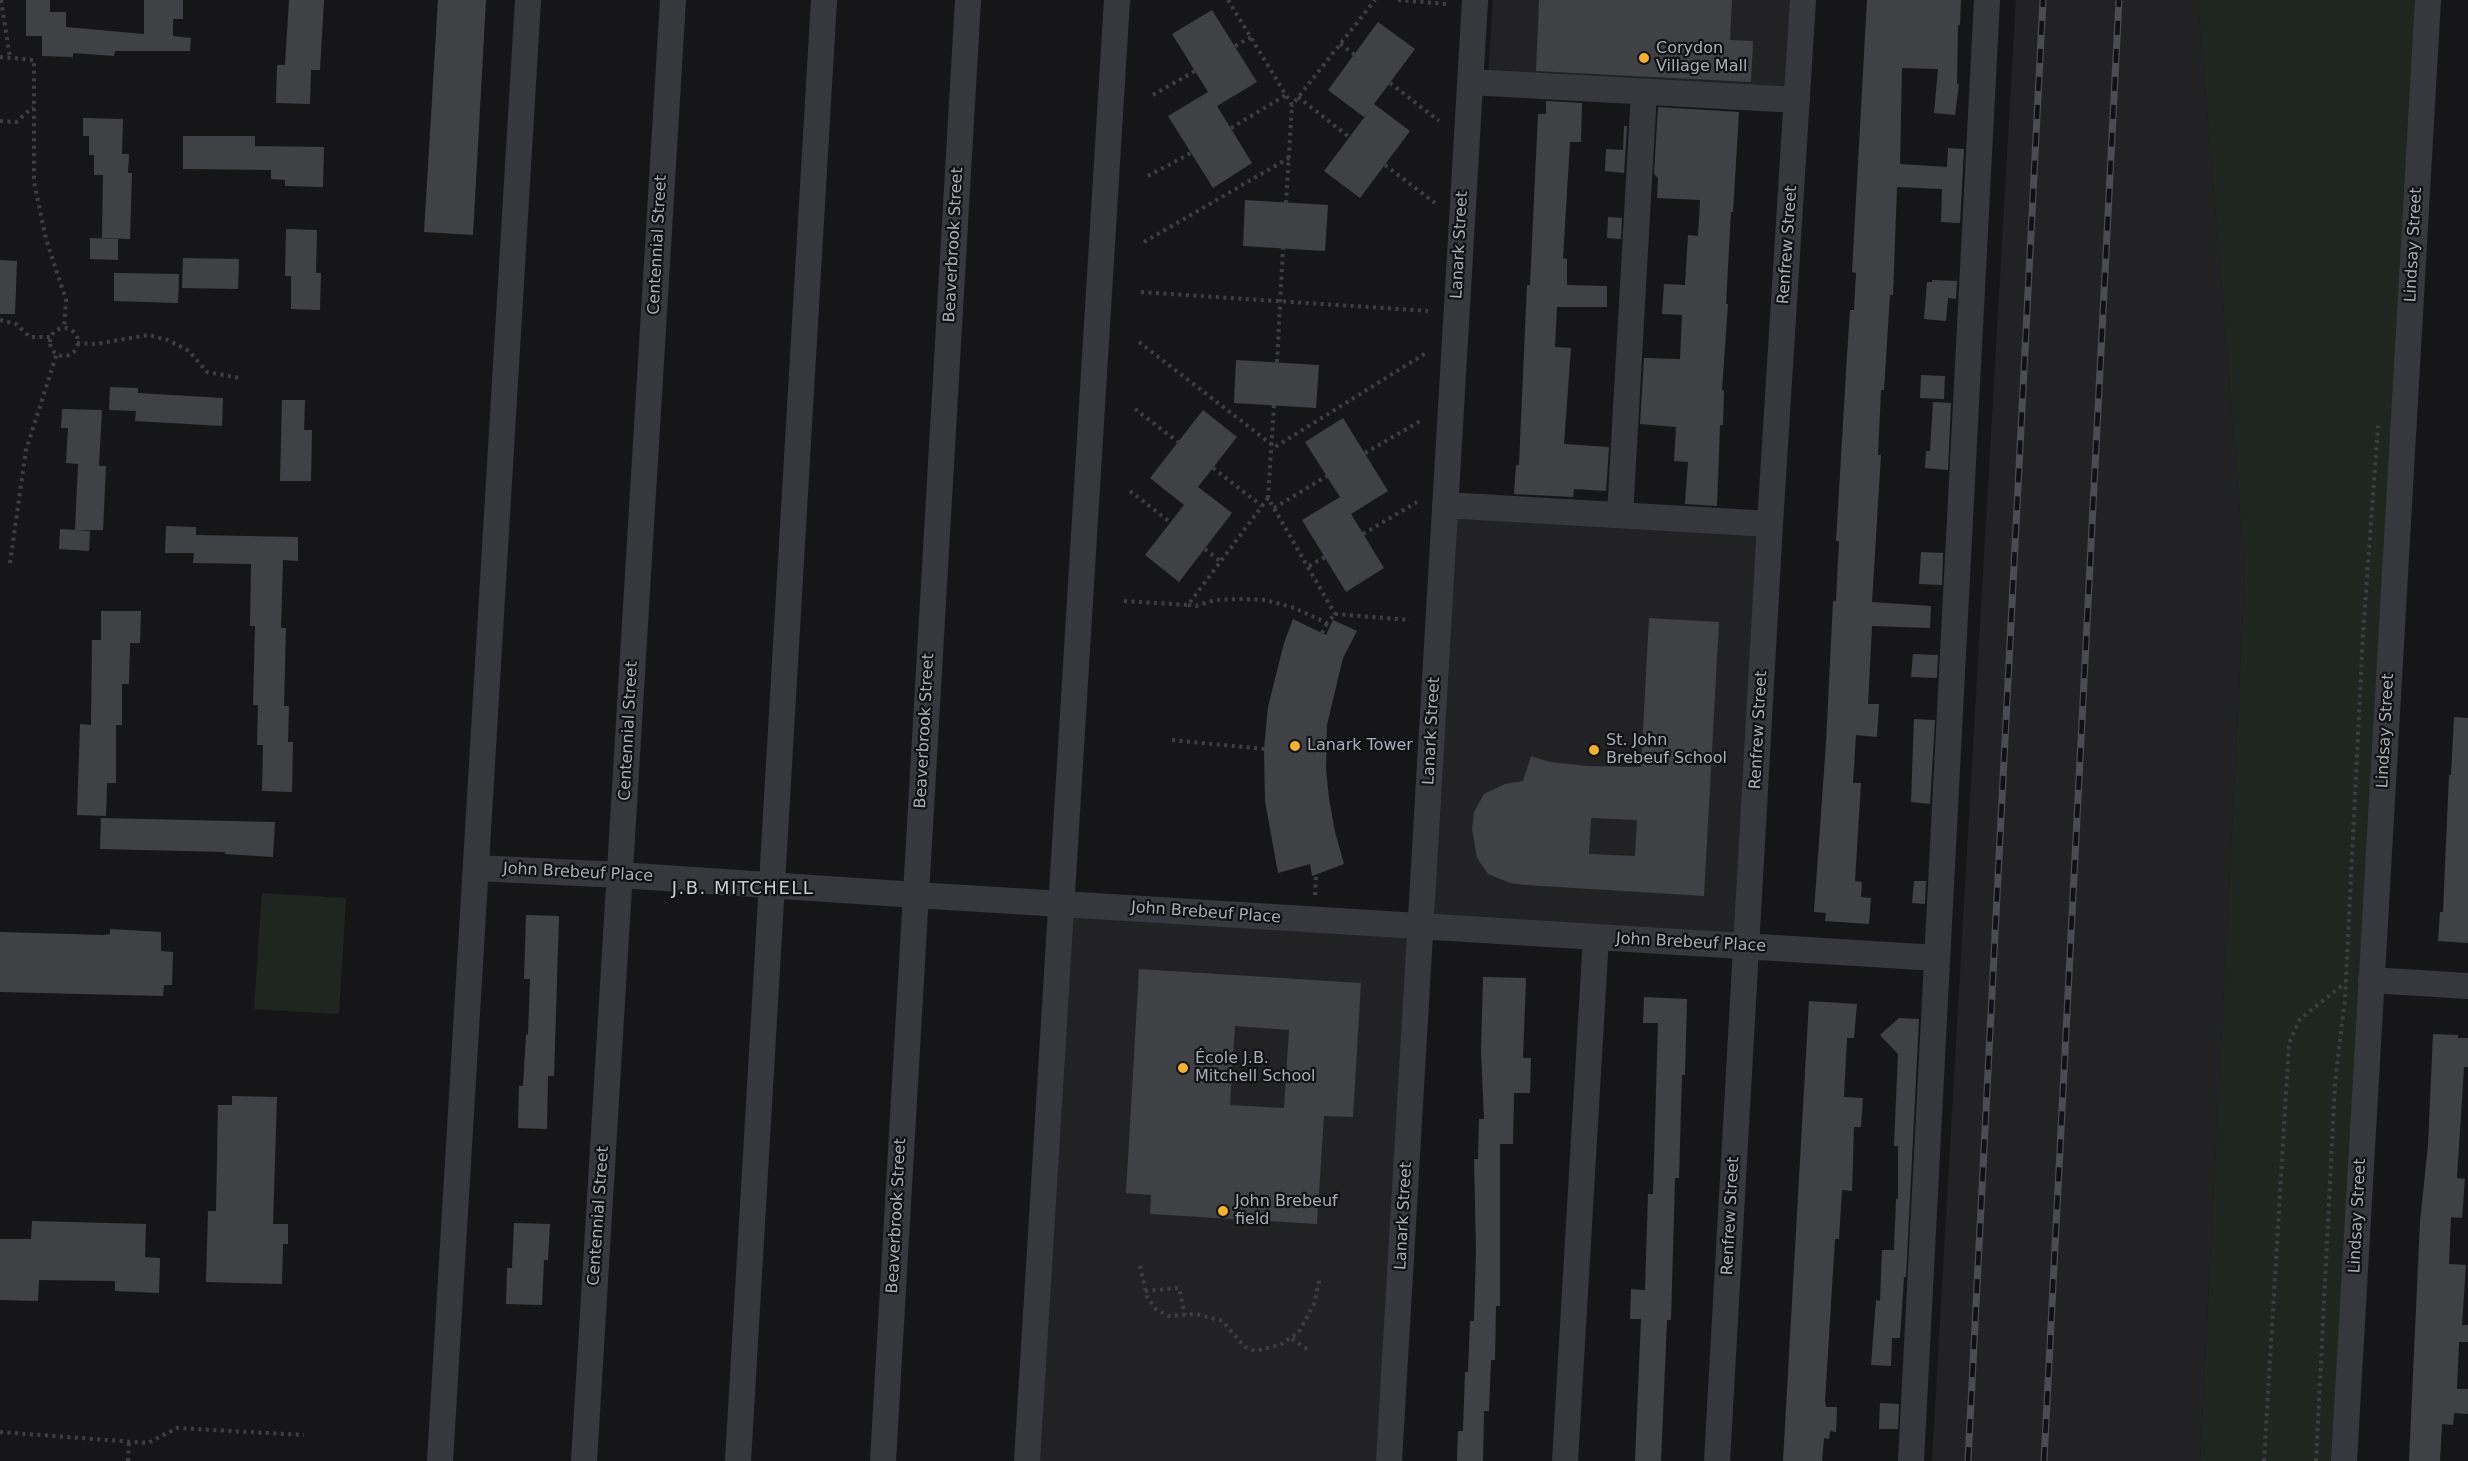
<!DOCTYPE html>
<meta charset="utf-8">
<style>
body{margin:0}
canvas{display:block;background:#161618}
</style>
<canvas width="2468" height="1461"></canvas>
<script>
const ctx = document.querySelector('canvas').getContext('2d');
ctx.lineJoin = 'round';
function fill(path, color) { ctx.fillStyle = color; ctx.fill(path, 'evenodd'); }
const toPath = rows => new Path2D(rows.map(r => 'M' + r).join(''));
function trace(path, color, width, dash) { ctx.strokeStyle = color; ctx.lineWidth = width; ctx.lineCap = dash ? 'butt' : 'round'; ctx.setLineDash(dash || []); ctx.stroke(path); }
function write(font, color, halo, rows, align = 'center') {
  ctx.font = font + ' "DejaVu Sans",sans-serif'; ctx.lineWidth = 4.5; ctx.setLineDash([]); ctx.textBaseline = 'middle'; ctx.strokeStyle = halo; ctx.fillStyle = color; for (const [text, x, y, turn = 0] of rows) {
    ctx.save(); ctx.translate(x, y); ctx.rotate((+turn || 0) * Math.PI / 180); ctx.textAlign = isNaN(turn) ? turn : align; if (halo) ctx.strokeText(text, 0, 0); ctx.fillText(text, 0, 0); ctx.restore();
  }
}
fill(toPath([
 [1493,0,1793,0,1789,94,1488,77],
 [2016,0,2198,0,2245,572,2200,1461,1932,1461],
 [1445,505,1770,524,1747,946,1422,926,1389,1461,1027,1461,1061,904,1421,926]
]), '#222225');
fill(toPath([
 [2198,0,2428,0,2343,1461,2200,1461,2245,572],
 [262,893,346,898,339,1014,254,1009]
]), '#1e261f');
fill(toPath([
 [26,0,50,0,50,12,66,12,66,27,144,34,144,0,183,0,183,19,173,19,173,36,191,38,190,51,115,51,114,56,73,53,73,57,42,56,42,36,26,36],
 [289,0,324,0,320,70,311,70,310,104,276,103,277,65,285,65],
 [438,0,486,0,473,235,424,232],
 [1539,0,1732,0,1730,40,1753,41,1751,82,1536,71],
 [1867,0,1961,0,1960,25,1958,25,1957,84,1959,84,1955,115,1934,113,1938,69,1902,68,1900,164,1947,167,1948,148,1964,149,1960,223,1941,222,1942,189,1897,187,1893,295,1890,295,1884,390,1881,390,1878,455,1881,455,1872,602,1931,606,1930,628,1872,626,1868,704,1879,704,1877,737,1856,735,1853,783,1861,783,1855,881,1862,882,1861,897,1871,898,1869,924,1825,921,1826,913,1814,912,1826,743,1833,601,1836,601,1839,541,1836,541,1847,356,1850,310,1854,310,1856,273,1852,272],
 [1212,10,1257,82,1217,106,1252,163,1213,188,1168,116,1208,92,1172,34],
 [1378,22,1415,49,1374,104,1410,131,1360,198,1324,171,1372,107,1364,117,1328,90],
 [1546,101,1582,103,1581,142,1570,142,1563,258,1567,259,1567,285,1607,286,1607,307,1557,307,1555,347,1571,348,1564,444,1609,447,1606,491,1574,489,1573,497,1514,494,1516,465,1519,465,1527,285,1530,285,1538,114,1546,114],
 [1658,107,1739,112,1733,212,1731,212,1726,304,1728,304,1722,390,1724,391,1723,425,1720,425,1717,506,1685,504,1688,462,1674,461,1676,427,1640,424,1644,358,1680,359,1682,315,1662,314,1664,284,1685,285,1688,235,1698,236,1700,200,1657,198,1658,178,1654,174],
 [83,118,123,119,122,154,129,154,128,173,132,173,130,239,102,238,103,175,94,175,94,155,89,155,89,136,83,136],
 [1624,126,1627,126,1624,173,1605,171,1606,149,1623,150],
 [183,136,255,136,255,146,324,147,323,187,285,186,285,180,271,179,271,170,183,169],
 [1245,200,1328,205,1325,251,1243,246],
 [1608,217,1622,218,1621,239,1607,238],
 [286,229,317,230,316,273,321,273,320,310,291,309,291,276,285,276],
 [90,238,118,239,118,260,90,259],
 [183,258,239,259,238,289,182,288],
 [0,260,17,261,15,314,0,314],
 [114,273,179,274,178,303,114,301],
 [1932,280,1957,281,1956,299,1948,298,1946,321,1924,319,1927,282,1932,282],
 [1236,360,1319,365,1316,408,1234,403],
 [1921,375,1945,376,1944,399,1920,398],
 [110,387,138,388,138,393,223,398,222,426,135,421,136,411,109,410],
 [282,400,305,400,304,430,312,430,311,481,280,481],
 [1933,402,1951,403,1948,470,1925,468,1926,451,1930,451],
 [62,409,102,410,99,466,106,466,103,530,75,530,78,464,66,463,68,428,61,428],
 [1203,410,1237,437,1198,487,1232,513,1179,582,1145,555,1184,505,1150,478],
 [1343,418,1388,491,1351,514,1384,568,1346,592,1302,520,1340,497,1305,442],
 [166,526,196,527,196,535,298,537,298,561,283,560,281,628,286,628,284,706,289,706,288,742,293,742,292,792,262,791,263,745,257,745,258,705,253,705,255,626,250,626,251,564,193,563,194,553,165,553],
 [60,529,90,531,89,551,59,549],
 [1921,552,1943,553,1942,585,1919,584],
 [101,611,141,611,140,643,130,643,129,684,122,684,122,725,116,725,116,783,107,783,106,816,77,815,80,724,91,725,92,640,101,640],
 [1649,618,1719,622,1704,896,1526,885,1510,883,1488,874,1477,858,1472,829,1474,812,1484,794,1505,784,1523,781,1531,756,1550,762,1588,766,1641,767],
 [1591,818,1637,820,1635,856,1589,854],
 [1293,619,1326,635,1333,620,1357,631,1343,658,1327,725,1326,769,1329,798,1335,832,1344,864,1312,876,1310,864,1278,873,1265,801,1264,749,1268,707,1284,643],
 [1913,654,1938,655,1937,678,1911,677],
 [2454,717,2468,718,2468,943,2438,941,2440,912,2443,912,2449,775,2451,775],
 [1914,719,1935,720,1930,804,1911,802],
 [101,818,275,822,273,857,225,854,225,852,100,849],
 [1914,881,1926,881,1925,904,1912,903],
 [526,915,559,916,554,1076,548,1076,547,1129,518,1128,519,1086,523,1086,526,1034,528,1035,530,979,524,979],
 [110,929,161,932,161,951,173,952,172,985,164,985,163,996,0,992,0,932,103,935,110,934],
 [1139,969,1361,983,1353,1117,1324,1116,1317,1224,1150,1214,1151,1195,1126,1193],
 [1235,1026,1289,1030,1284,1108,1230,1105],
 [1483,977,1526,978,1523,1058,1531,1058,1530,1093,1514,1093,1513,1144,1500,1144,1500,1306,1496,1306,1495,1360,1491,1360,1489,1411,1484,1411,1483,1461,1457,1461,1458,1431,1463,1431,1465,1372,1468,1372,1470,1321,1474,1321,1476,1250,1474,1159,1478,1159,1479,1119,1484,1119,1481,1051],
 [1644,997,1687,999,1685,1075,1682,1075,1679,1178,1675,1178,1671,1320,1667,1320,1661,1461,1635,1461,1641,1319,1630,1319,1631,1289,1645,1290,1648,1194,1653,1194,1658,1023,1643,1023],
 [1809,1001,1857,1004,1854,1038,1847,1038,1844,1097,1863,1098,1861,1127,1854,1127,1852,1191,1842,1190,1839,1239,1835,1239,1825,1401,1826,1407,1837,1407,1836,1432,1830,1431,1829,1439,1824,1438,1822,1461,1783,1461],
 [1899,1018,1919,1019,1906,1277,1904,1277,1900,1338,1892,1338,1891,1366,1871,1365,1876,1300,1880,1301,1882,1250,1894,1250,1896,1199,1898,1199,1898,1146,1894,1146,1898,1054,1880,1035],
 [2433,1034,2458,1035,2458,1038,2468,1038,2468,1067,2464,1067,2457,1178,2465,1179,2462,1218,2451,1217,2449,1264,2466,1265,2462,1325,2468,1325,2468,1342,2459,1342,2457,1389,2468,1389,2468,1414,2454,1413,2453,1425,2442,1424,2440,1461,2409,1461,2420,1222,2428,1145],
 [232,1096,277,1097,273,1224,288,1224,288,1244,283,1244,282,1284,206,1282,208,1211,216,1211,218,1105,232,1105],
 [32,1221,146,1224,145,1257,160,1258,159,1293,115,1291,115,1281,39,1280,38,1301,0,1300,0,1239,31,1239],
 [514,1223,550,1224,548,1260,544,1260,542,1305,506,1304,507,1268,512,1268],
 [1880,1403,1899,1404,1898,1429,1879,1429]
]), '#404145');
trace(toPath([
 [1,0,10,58],
 [1228,0,1292,105,1375,0],
 [1398,0,1447,4],
 [1340,44,1355,55],
 [1235,46,1251,37],
 [0,57,34,60,34,182,46,239,66,300,64,328],
 [1390,83,1439,121],
 [1153,95,1195,71],
 [1298,97,1349,137],
 [0,121,16,122,33,107],
 [1231,128,1286,95],
 [1385,165,1435,203],
 [1148,176,1191,153],
 [1286,203,1292,105],
 [1144,242,1289,158],
 [1141,292,1428,311],
 [0,320,16,324,30,337,51,337],
 '50 342a14 14 0 1 1 28 0a14 14 0 1 1-28 0Z',
 [1139,342,1275,447,1426,353],
 [77,343,96,344,148,335,168,340,189,351,207,372,240,378],
 [1277,362,1283,248],
 [1135,409,1178,442],
 [1365,453,1422,420],
 [1213,468,1262,506],
 [1130,491,1170,522],
 [1268,498,1274,405],
 [1274,508,1327,476],
 [1363,534,1417,502],
 [1205,549,1220,561],
 [10,563,26,450,57,353],
 [1309,566,1325,557],
 [1124,601,1188,605,1268,498,1335,614],
 [1188,605,1196,606,1215,600,1240,599,1266,600,1294,608,1327,623,1335,614],
 [1335,614,1410,620],
 [1322,633,1327,623],
 [1172,740,1264,749],
 [1326,742,1361,748],
 [1315,895,1316,874],
 [1140,1266,1147,1297,1156,1309,1168,1316,1197,1314,1222,1321,1245,1347,1255,1351,1280,1345,1299,1332,1314,1304,1320,1277],
 [1145,1291,1179,1288,1185,1315],
 [1292,1339,1307,1349],
 [0,1432,148,1443,177,1428,304,1435],
 [128,1461,129,1442],
 [2264,1461,2289,1043,2300,1019,2345,983],
 [2316,1461,2335,1083,2345,999,2363,633,2378,426]
]), '#3d3f44', 4, [3, 4.5]);
trace(toPath([
 [1470,82,1797,100],
 [1445,505,1770,524],
 [1620,515,1644,92],
 [476,868,620,875,916,895,1937,958],
 [2371,980,2468,986],
 [440,1461,528,0],
 [584,1461,673,0],
 [738,1461,824,0],
 [883,1461,968,0],
 [1027,1461,1117,0],
 [1389,1461,1475,0],
 [1565,1461,1596,937],
 [1717,1461,1770,524,1803,0],
 [1911,1461,1987,0],
 [2344,1461,2428,0]
]), '#37383d', 26);
const rail = toPath([
 [1968,1461,2043,0],
 [2044,1461,2119,0]
]);
trace(rail, '#4a4c52', 7);
trace(rail, '#111113', 4.5, [14]);
for (const [x, y, r, color] of [
 [1644,58,6,"#f2b134"],
 [1295,746,6,"#f2b134"],
 [1594,750,6,"#f2b134"],
 [1183,1068,6,"#f2b134"],
 [1223,1211,6,"#f2b134"]
]) { const dot = new Path2D(); dot.arc(x, y, r, 0, 2 * Math.PI); ctx.fillStyle = color; ctx.fill(dot); trace(dot, '#111113', 2); }
write('16px', '#a8adb8', '#111113', [
 ["Corydon",1656,49],
 ["Village Mall",1656,67],
 ["St. John",1606,741],
 ["Brebeuf School",1606,759],
 ["Lanark Tower",1307,746],
 ["École J.B.",1195,1059],
 ["Mitchell School",1195,1077],
 ["John Brebeuf",1235,1202],
 ["field",1235,1220]
], 'left');
write('16px', '#a8adb8', '#111113', [
 ["Centennial Street",658,245,-87],
 ["Beaverbrook Street",954,245,-87],
 ["Lanark Street",1460,245,-87],
 ["Renfrew Street",1788,245,-86],
 ["Lindsay Street",2414,245,-87],
 ["Renfrew Street",1759,730,-87],
 ["Centennial Street",629,731,-87],
 ["Beaverbrook Street",925,731,-87],
 ["Lanark Street",1432,731,-87],
 ["Lindsay Street",2386,731,-87],
 ["John Brebeuf Place",578,873,3],
 ["John Brebeuf Place",1206,913,4],
 ["John Brebeuf Place",1691,943,3],
 ["Centennial Street",599,1216,-86],
 ["Beaverbrook Street",897,1216,-87],
 ["Lanark Street",1404,1216,-87],
 ["Renfrew Street",1731,1216,-87],
 ["Lindsay Street",2358,1216,-87]
]);
ctx.letterSpacing = '1.5px';
write('18px', '#c9ccd4', '#111113', [
 ["J.B. MITCHELL",743,889]
]);
ctx.letterSpacing = '0px';
</script>
